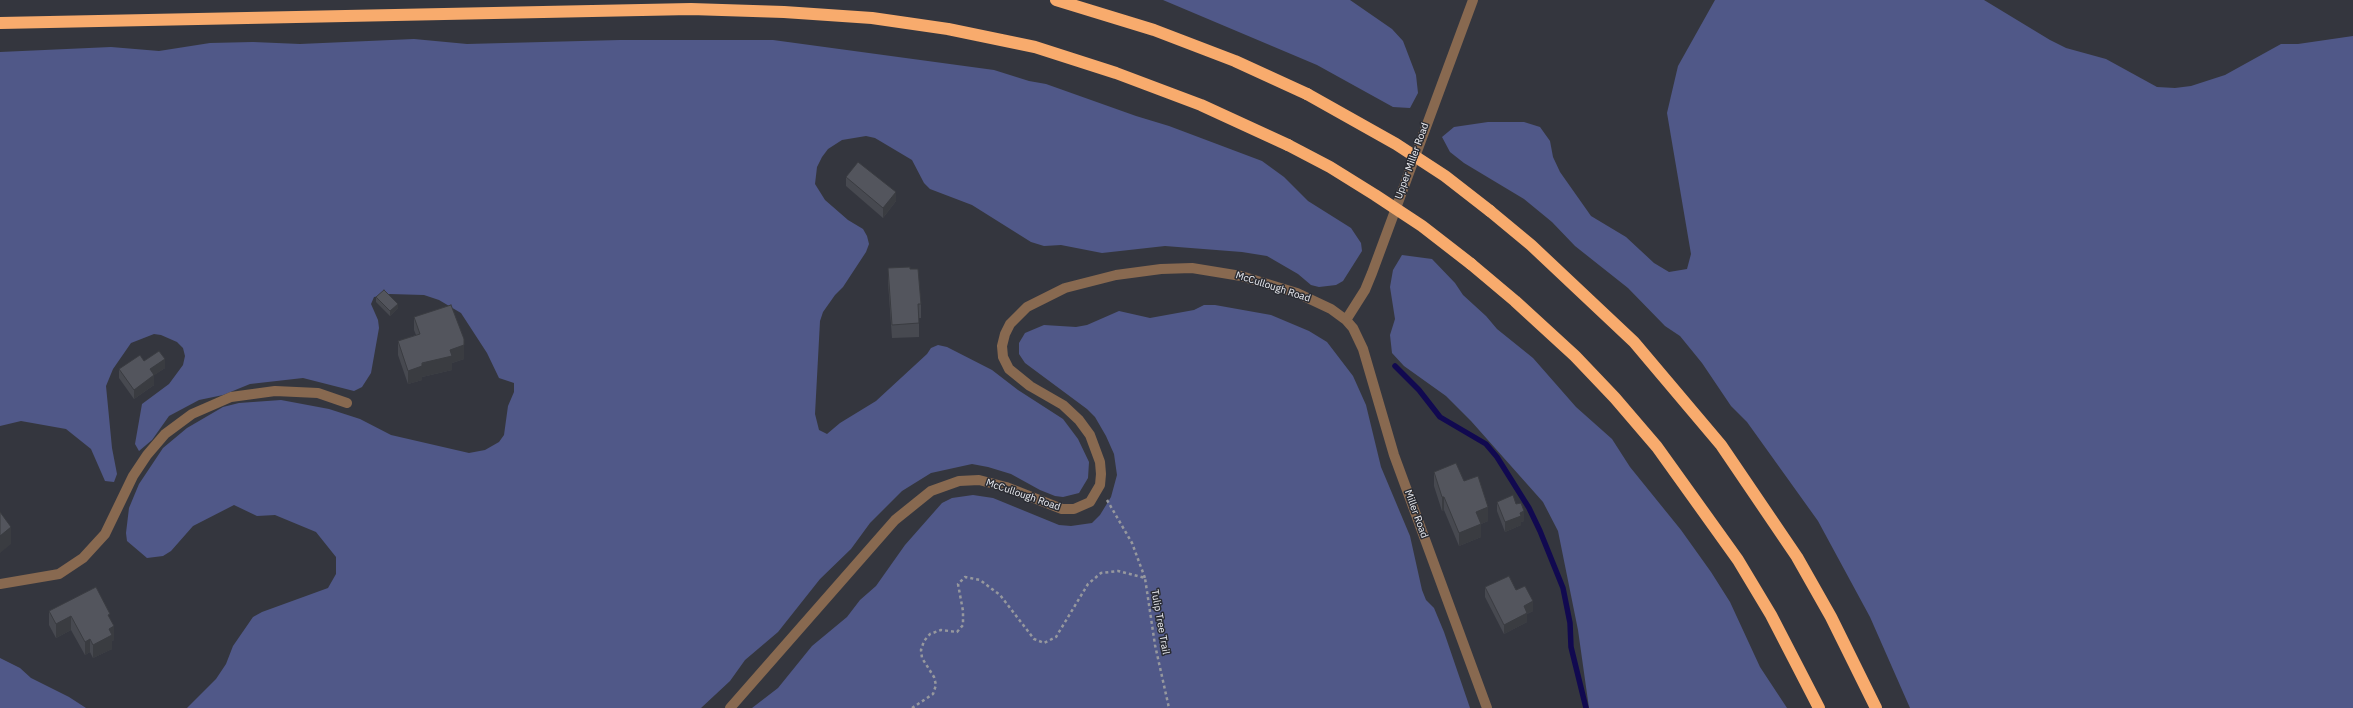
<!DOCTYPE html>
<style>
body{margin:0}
canvas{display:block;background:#34363e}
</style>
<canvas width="2353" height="708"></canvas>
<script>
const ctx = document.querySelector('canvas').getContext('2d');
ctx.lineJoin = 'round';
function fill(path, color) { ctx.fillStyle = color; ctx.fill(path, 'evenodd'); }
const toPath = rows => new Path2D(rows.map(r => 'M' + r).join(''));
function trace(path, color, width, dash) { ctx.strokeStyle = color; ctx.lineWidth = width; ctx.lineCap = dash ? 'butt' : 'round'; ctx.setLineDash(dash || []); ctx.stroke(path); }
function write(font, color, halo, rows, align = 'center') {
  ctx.font = font + ' "IBM Plex Sans",sans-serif'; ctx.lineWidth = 3; ctx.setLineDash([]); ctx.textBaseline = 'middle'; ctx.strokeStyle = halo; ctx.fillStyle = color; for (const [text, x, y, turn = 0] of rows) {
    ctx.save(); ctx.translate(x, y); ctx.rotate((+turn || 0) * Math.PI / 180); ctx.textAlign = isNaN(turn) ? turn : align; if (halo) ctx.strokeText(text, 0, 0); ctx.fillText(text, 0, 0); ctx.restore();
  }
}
fill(toPath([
 [1163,0,1350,0,1392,29,1403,41,1416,75,1418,93,1410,108,1393,107,1317,65],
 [1715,0,1984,0,2050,40,2066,48,2106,59,2157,87,2175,88,2191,86,2225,75,2281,44,2298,44,2353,36,2353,708,1910,708,1870,617,1818,521,1747,422,1731,406,1702,363,1680,336,1665,326,1628,288,1575,246,1552,222,1524,199,1464,163,1450,152,1442,137,1454,127,1488,122,1524,122,1540,127,1550,141,1553,157,1560,172,1591,216,1626,237,1654,263,1669,272,1687,269,1691,254,1667,113,1678,66],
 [414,39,467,44,620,40,773,40,994,70,1029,81,1046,84,1136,116,1169,126,1262,161,1284,177,1308,201,1351,228,1361,243,1362,251,1343,281,1336,285,1319,287,1311,285,1298,274,1267,256,1242,252,1165,246,1102,253,1061,245,1044,246,1031,242,972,205,930,189,924,183,912,160,875,138,866,136,842,140,828,149,822,157,817,167,815,184,825,200,848,220,863,229,867,236,869,244,866,252,843,287,835,295,823,312,820,321,815,414,819,430,827,434,840,423,876,401,927,354,931,348,938,345,947,347,992,370,1018,390,1063,419,1078,439,1089,462,1088,478,1079,493,1063,497,1055,496,1040,490,1011,474,988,467,972,464,931,473,902,491,870,523,851,549,820,579,778,632,745,660,730,681,701,708,187,708,216,679,226,664,233,646,253,617,262,612,328,588,336,574,336,557,316,532,275,515,257,516,234,505,193,526,171,551,163,556,147,558,127,541,126,533,129,508,139,484,163,448,187,428,223,407,239,403,281,400,329,409,360,419,391,435,469,453,485,450,499,442,504,435,508,406,514,392,514,383,499,378,487,353,461,313,439,300,424,295,390,294,374,297,371,304,378,320,379,328,371,373,362,387,354,391,303,378,250,384,223,395,199,400,169,416,152,440,139,451,135,444,142,404,169,384,183,365,185,356,183,348,177,342,161,335,154,334,131,343,113,369,106,386,112,448,117,474,114,482,105,481,91,449,66,429,21,421,0,426,0,52,111,47,159,51,210,43,253,42,300,44],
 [1402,255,1432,259,1455,283,1463,295,1486,316,1497,329,1533,358,1576,407,1612,439,1630,467,1681,530,1711,572,1730,602,1760,667,1787,708,1589,708,1578,630,1558,531,1543,502,1471,421,1446,396,1404,366,1392,353,1390,335,1395,319,1390,287,1393,270],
 [1204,305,1215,305,1271,315,1309,331,1327,342,1353,376,1366,405,1381,467,1410,536,1422,590,1426,600,1434,608,1444,632,1470,708,752,708,778,688,812,646,847,617,860,600,876,586,905,545,942,503,952,498,973,495,993,498,1059,525,1071,526,1092,523,1100,515,1111,497,1117,475,1114,454,1106,436,1095,417,1087,409,1025,363,1019,354,1019,343,1025,333,1044,325,1076,327,1087,325,1119,311,1150,318,1194,310],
 [0,658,20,668,31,678,69,697,86,708,0,708]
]), '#505888');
trace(toPath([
 [1395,366,1419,390,1440,417,1486,444,1497,457,1529,508,1540,531,1563,588,1570,623,1571,647,1586,708]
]), '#110950', 5.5);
trace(toPath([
 [1107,500,1132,543,1145,578],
 [912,708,933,694,936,685,934,677,922,658,921,650,924,641,930,634,941,630,957,632,963,625,963,611,958,584,965,577,980,580,1000,595,1034,639,1044,643,1056,637,1088,584,1101,573,1118,571,1145,578,1155,645,1169,708]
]), '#96989e', 2.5, [3, 3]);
trace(toPath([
 [1346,320,1365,290,1372,273,1473,0],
 [0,584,59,574,83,558,105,534,133,476,147,455,165,434,192,414,231,397,275,391,318,393,347,403],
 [730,708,895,520,931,491,959,481,979,480,1006,487,1062,509,1074,509,1090,502,1100,485,1101,474,1100,462,1090,435,1079,420,1063,405,1030,386,1009,369,1003,357,1002,346,1005,334,1010,324,1027,307,1065,288,1116,275,1161,269,1192,268,1241,276,1297,293,1331,309,1346,320,1353,328,1363,349,1394,455,1487,708]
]), '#886950', 10);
trace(toPath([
 [1056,0,1154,30,1235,61,1307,94],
 [0,23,691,9,784,12,872,18,948,29,1035,47,1116,73,1201,105,1288,145],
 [1490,211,1531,245,1634,342,1721,445,1797,557,1831,617,1876,708],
 [1471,264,1515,301,1575,356,1615,398,1657,447,1738,560,1771,615,1819,708]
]), '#f8ab6d', 12);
trace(toPath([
 [1307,94,1396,144,1445,176,1490,211],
 [1288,145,1330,167,1375,195,1422,226,1471,264]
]), '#f8ab6d', 12);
fill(toPath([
 [846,177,896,201,883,218,846,186],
 [888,268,910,269,921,304,921,318,919,318,919,337,892,338,888,282],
 [376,297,398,308,390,316,376,302],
 [414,317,464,359,452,363,452,370,422,377,422,380,408,384,398,355,398,341,416,335,414,330],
 [144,361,165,368,154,375,154,385,134,399,119,378,119,369],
 [1434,472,1488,521,1481,524,1481,537,1459,546,1444,510,1442,511,1434,486],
 [1497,502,1524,521,1521,522,1521,525,1505,532,1497,511],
 [1485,587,1516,590,1533,611,1527,614,1527,622,1504,634,1485,597],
 [49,611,110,619,114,640,112,641,112,649,93,658,90,652,85,655,71,630,56,638,49,625]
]), '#474950');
fill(toPath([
 [896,192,896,201,883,218,883,208],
 [398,304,398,308,390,316,390,311],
 [464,339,464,359,452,363,452,370,422,377,422,380,408,384,408,371,450,350],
 [165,359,165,368,150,378,150,369],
 [154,375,154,385,134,399,134,390],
 [1442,497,1444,497,1444,510,1442,511],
 [1488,507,1488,521,1481,524,1481,537,1459,546,1459,533,1476,512],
 [1524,511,1524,521,1521,522,1521,525,1505,532,1505,522,1520,513],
 [11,527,11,544,0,553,0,536],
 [1533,601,1533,611,1527,614,1527,622,1504,634,1504,625,1524,606],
 [71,616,71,630,56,638,56,624],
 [114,626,114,640,112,641,112,649,93,658,93,645,109,629],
 [90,639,90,652,85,655,85,642]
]), '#3a3c41');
const building = toPath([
 [858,162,896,192,883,208,846,177,858,162],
 [910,267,910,269,918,269,921,304,918,304,919,323,892,325,888,268,910,267],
 [384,290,398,304,390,311,376,297,384,290],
 [451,305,464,339,464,345,450,350,452,356,422,363,422,366,408,371,398,341,420,334,414,317,451,305],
 [159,351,165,359,150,369,154,375,134,390,119,369,140,355,144,361,159,351],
 [1456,463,1464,481,1478,476,1488,507,1476,512,1481,524,1459,533,1444,497,1442,497,1434,472,1456,463],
 [1513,495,1516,504,1521,503,1524,511,1520,513,1521,516,1505,522,1497,502,1513,495],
 [0,512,11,527,0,536,0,512],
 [1509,576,1516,590,1525,586,1533,601,1524,606,1527,613,1504,625,1485,587,1509,576],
 [96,587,110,614,108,615,114,626,109,629,112,635,93,645,90,639,85,642,71,616,56,624,49,611,96,587]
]);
fill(building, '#53555d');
trace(building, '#3a3c41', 1);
write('10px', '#eeeff4', '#2a2c33', [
 ["Upper Miller Road",1412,161,-70],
 ["McCullough Road",1273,287,18],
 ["McCullough Road",1023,495,19],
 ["Miller Road",1416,514,70],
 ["Tulip Tree Trail",1160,622,80]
]);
</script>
